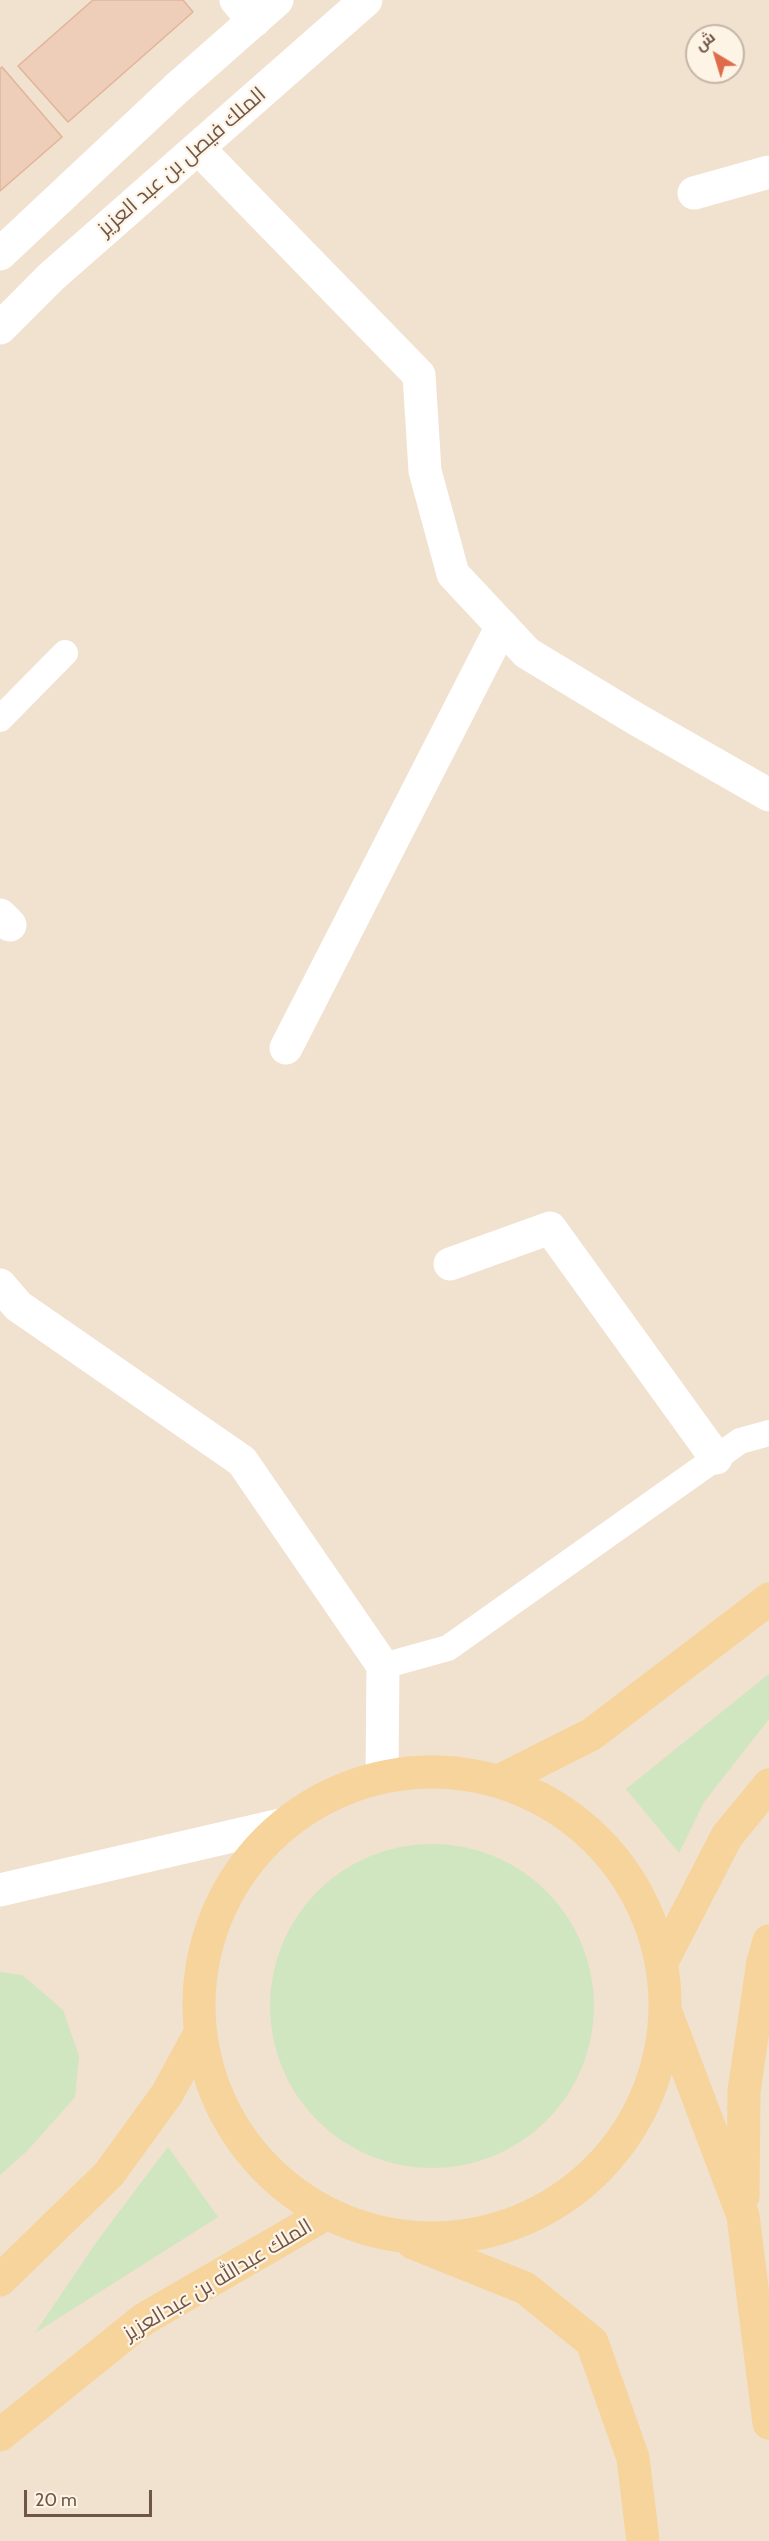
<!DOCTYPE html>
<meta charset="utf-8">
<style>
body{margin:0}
#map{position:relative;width:769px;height:2541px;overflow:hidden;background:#faf0e0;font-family:Cabin,Cairo,sans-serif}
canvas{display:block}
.north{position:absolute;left:685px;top:24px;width:60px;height:60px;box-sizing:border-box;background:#fef4e5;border:2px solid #c5b5a7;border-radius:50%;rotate:322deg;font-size:16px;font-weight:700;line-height:24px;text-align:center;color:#6f5649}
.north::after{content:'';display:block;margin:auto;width:21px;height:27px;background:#de6b4a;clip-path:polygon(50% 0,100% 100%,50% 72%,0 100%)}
.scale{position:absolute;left:24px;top:2490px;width:128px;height:27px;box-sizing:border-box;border:3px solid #6f5649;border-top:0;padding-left:8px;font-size:18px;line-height:21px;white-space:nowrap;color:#6f5649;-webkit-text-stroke:4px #fef4e5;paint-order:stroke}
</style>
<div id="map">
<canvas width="769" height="2541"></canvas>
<div class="north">ش</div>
<div class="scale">20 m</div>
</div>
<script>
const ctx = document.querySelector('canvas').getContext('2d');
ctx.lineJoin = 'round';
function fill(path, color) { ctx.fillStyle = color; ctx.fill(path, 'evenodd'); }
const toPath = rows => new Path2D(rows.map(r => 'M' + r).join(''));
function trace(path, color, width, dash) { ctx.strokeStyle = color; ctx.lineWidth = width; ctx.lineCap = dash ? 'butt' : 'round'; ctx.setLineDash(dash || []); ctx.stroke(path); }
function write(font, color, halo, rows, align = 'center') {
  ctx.font = font + ' Cabin,Cairo,sans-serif'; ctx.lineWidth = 4.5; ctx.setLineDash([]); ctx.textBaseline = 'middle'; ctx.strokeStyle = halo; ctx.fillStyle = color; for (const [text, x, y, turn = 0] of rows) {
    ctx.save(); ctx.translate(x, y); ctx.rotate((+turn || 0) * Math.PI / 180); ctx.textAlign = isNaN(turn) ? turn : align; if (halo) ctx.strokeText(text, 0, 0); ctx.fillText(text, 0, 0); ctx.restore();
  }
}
fill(toPath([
 [0,0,769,0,769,2541,0,2541],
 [697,36,733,36,733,72,697,72]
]), '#f1e1cf');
fill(toPath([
 [769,1674,769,1719,704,1802,679,1853,626,1789],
 '270 2006a162 162 0 1 1 324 0a162 162 0 1 1-324 0Z',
 [0,1972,22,1975,63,2010,79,2056,75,2097,28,2150,0,2175],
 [168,2147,218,2217,35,2333,98,2240]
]), '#cfe6c0');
const building = toPath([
 [93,0,183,0,193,12,68,122,18,66,93,0],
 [2,67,62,137,0,191,0,69,2,67]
]);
fill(building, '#eeceb9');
trace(building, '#e0b59a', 1.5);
trace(toPath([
 [0,719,65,653],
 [383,1666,448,1648,740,1441,769,1433]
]), '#fff', 26);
trace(toPath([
 [236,0,254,21],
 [198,148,419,375,425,471,453,574,527,653,636,719,769,795],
 [694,193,769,172],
 [0,915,10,925],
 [286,1048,502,626],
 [450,1264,550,1228,716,1458],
 [0,1285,18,1306,242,1461,383,1666,382,1775],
 [0,1890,280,1825]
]), '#fff', 33);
trace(toPath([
 [0,254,177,88,277,0],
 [0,328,51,277,366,0]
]), '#fff', 33);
trace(toPath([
 '199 2005a233 233 0 1 1 466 0a233 233 0 1 1-466 0Z',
 [501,1780,592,1734,769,1599],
 [663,1960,727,1836,769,1785],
 [667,2015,743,2216,769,2423],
 [743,2196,744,2091,763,1962,769,1941],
 [413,2243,525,2288,592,2342,633,2458,643,2541],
 [0,2280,109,2174,167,2094,198,2037],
 [0,2435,144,2319,324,2215]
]), '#f6d49b', 33);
write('21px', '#6f5649', '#fef4e5', [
 ["الملك فيصل بن عبد العزيز",182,162,-41],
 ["الملك عبدالله بن عبدالعزيز",218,2280,-31]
]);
</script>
